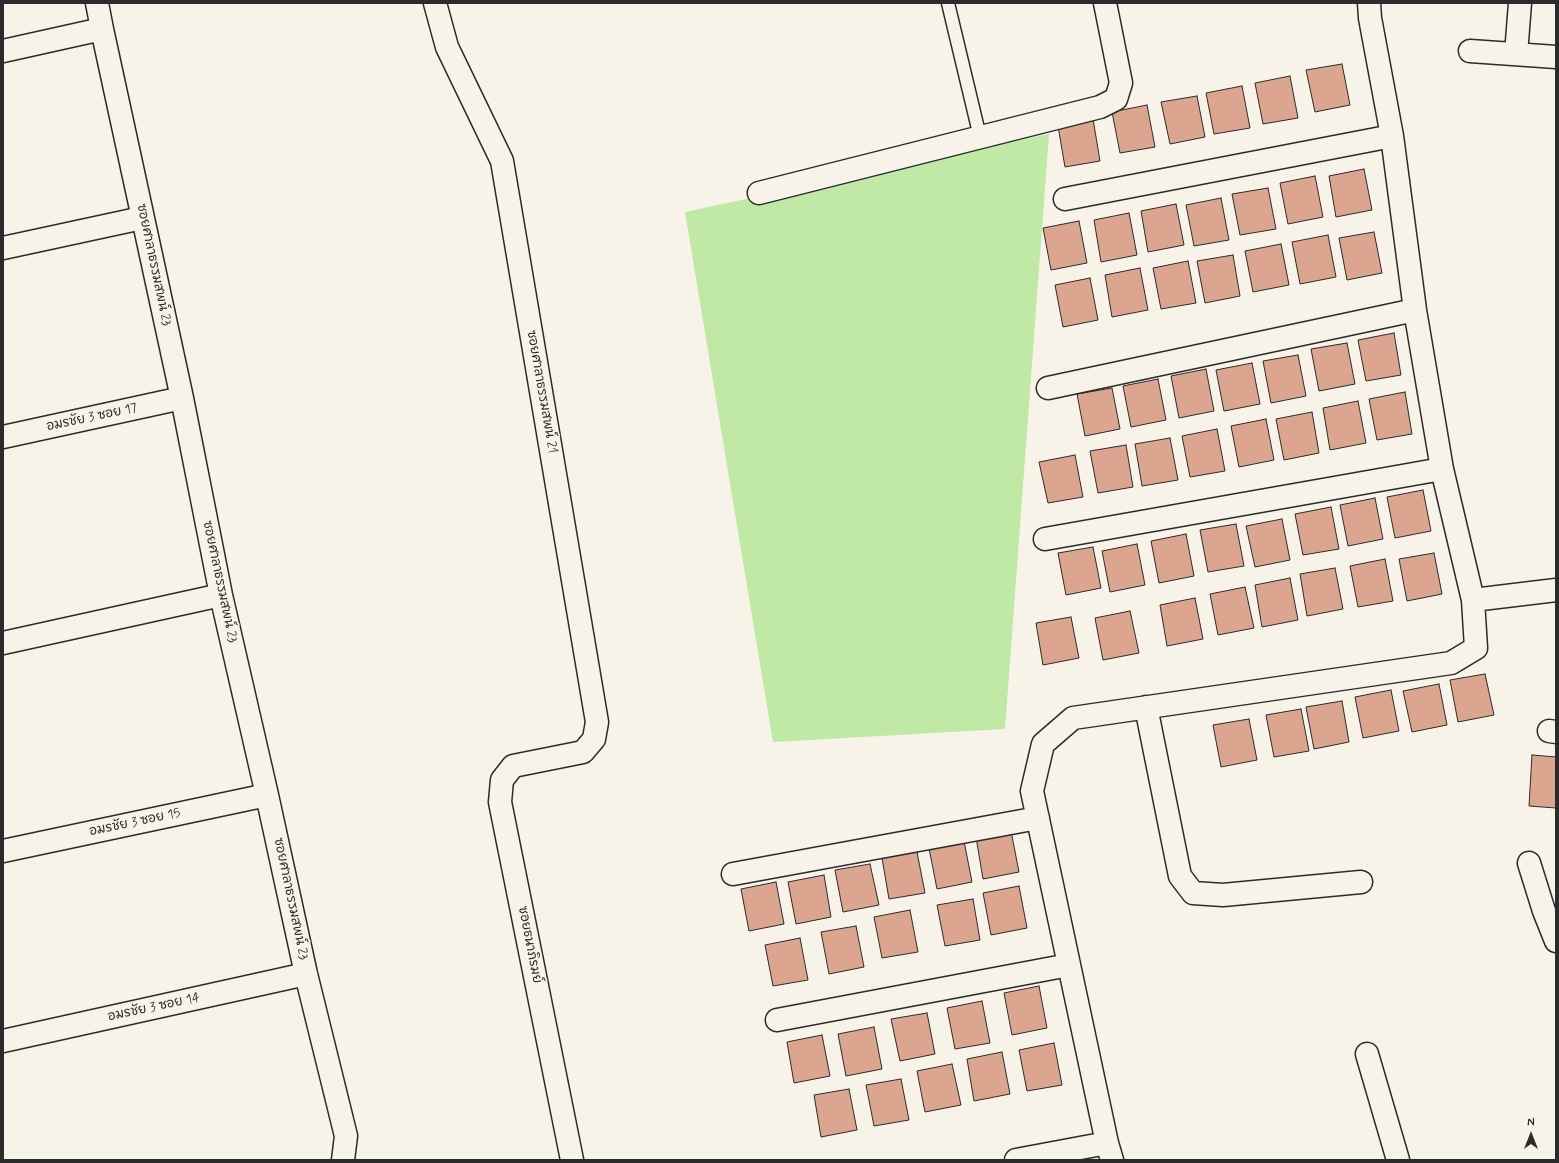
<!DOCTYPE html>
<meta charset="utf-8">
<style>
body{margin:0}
#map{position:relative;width:1559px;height:1163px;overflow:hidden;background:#f7f3e8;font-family:Mynerve,sans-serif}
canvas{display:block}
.frame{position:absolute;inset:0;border:4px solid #2b2b2b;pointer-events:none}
.north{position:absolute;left:1511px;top:1115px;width:40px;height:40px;-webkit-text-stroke:3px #f7f3e8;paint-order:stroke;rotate:0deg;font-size:11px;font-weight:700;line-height:16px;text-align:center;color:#2b2b2b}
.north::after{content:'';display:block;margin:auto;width:14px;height:18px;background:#2b2b2b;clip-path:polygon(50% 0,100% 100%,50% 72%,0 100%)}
</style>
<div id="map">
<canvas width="1559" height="1163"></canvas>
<div class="frame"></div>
<div class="north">N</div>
</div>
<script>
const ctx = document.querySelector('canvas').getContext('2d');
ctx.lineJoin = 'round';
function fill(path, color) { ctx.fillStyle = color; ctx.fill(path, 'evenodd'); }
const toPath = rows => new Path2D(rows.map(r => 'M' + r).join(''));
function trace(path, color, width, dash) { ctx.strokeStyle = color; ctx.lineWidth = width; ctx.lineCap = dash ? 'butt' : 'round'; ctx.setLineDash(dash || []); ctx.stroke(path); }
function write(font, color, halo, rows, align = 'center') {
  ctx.font = font + ' Mynerve,"Playpen Sans Thai",sans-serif'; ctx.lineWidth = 3; ctx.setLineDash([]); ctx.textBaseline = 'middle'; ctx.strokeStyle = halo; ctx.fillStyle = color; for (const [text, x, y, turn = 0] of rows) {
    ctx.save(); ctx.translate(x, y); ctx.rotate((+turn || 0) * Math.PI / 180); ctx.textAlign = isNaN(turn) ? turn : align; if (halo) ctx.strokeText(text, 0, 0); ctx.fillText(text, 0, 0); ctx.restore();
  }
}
fill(toPath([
 [1049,134,1005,729,773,742,685,212]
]), '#bfe9a5');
const building = toPath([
 [1342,64,1350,105,1315,112,1306,70,1342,64],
 [1290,76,1298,118,1263,124,1255,83,1290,76],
 [1242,86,1250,128,1214,134,1206,93,1242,86],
 [1197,96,1205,137,1170,144,1161,102,1197,96],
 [1147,105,1155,147,1120,153,1112,112,1147,105],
 [1093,119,1100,161,1065,167,1058,126,1093,119],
 [1364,169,1372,210,1336,217,1329,176,1364,169],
 [1315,176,1323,217,1288,224,1280,183,1315,176],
 [1268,188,1276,229,1240,235,1232,194,1268,188],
 [1221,198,1229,240,1194,246,1186,205,1221,198],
 [1176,204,1184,245,1148,252,1141,211,1176,204],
 [1129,213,1137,255,1101,262,1094,220,1129,213],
 [1079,221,1087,263,1051,270,1043,228,1079,221],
 [1374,232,1382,273,1347,280,1339,238,1374,232],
 [1328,235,1336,277,1300,284,1292,242,1328,235],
 [1281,244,1289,285,1253,292,1245,251,1281,244],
 [1233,255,1240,296,1205,303,1197,261,1233,255],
 [1188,261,1196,303,1161,309,1153,268,1188,261],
 [1140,268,1148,310,1112,317,1105,275,1140,268],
 [1090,278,1098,320,1063,327,1055,285,1090,278],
 [1394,333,1401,375,1366,381,1358,340,1394,333],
 [1347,343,1355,384,1319,391,1311,349,1347,343],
 [1298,355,1306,396,1271,403,1263,361,1298,355],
 [1252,363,1260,404,1224,411,1216,370,1252,363],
 [1206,369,1214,411,1179,418,1171,376,1206,369],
 [1158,379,1166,420,1131,427,1123,386,1158,379],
 [1112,388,1120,429,1085,436,1077,394,1112,388],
 [1405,392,1412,434,1377,440,1369,399,1405,392],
 [1358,401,1366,443,1330,450,1323,408,1358,401],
 [1312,412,1319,453,1284,460,1276,419,1312,412],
 [1266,419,1274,460,1239,467,1231,426,1266,419],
 [1217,429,1225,471,1190,477,1182,436,1217,429],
 [1170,438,1178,480,1142,486,1135,444,1170,438],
 [1126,445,1133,487,1098,493,1090,451,1126,445],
 [1075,455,1083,497,1048,503,1039,462,1075,455],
 [1423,490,1431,531,1395,538,1387,497,1423,490],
 [1375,498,1383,539,1348,546,1340,505,1375,498],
 [1331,507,1339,549,1303,555,1295,514,1331,507],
 [1282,519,1290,560,1255,567,1246,526,1282,519],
 [1236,524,1244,566,1208,572,1200,530,1236,524],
 [1186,534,1194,576,1159,583,1151,541,1186,534],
 [1137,544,1145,585,1110,592,1102,551,1137,544],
 [1093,547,1101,588,1066,595,1058,553,1093,547],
 [1434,553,1442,594,1407,601,1399,559,1434,553],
 [1385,559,1393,601,1358,607,1350,566,1385,559],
 [1335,568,1343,609,1307,616,1300,574,1335,568],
 [1290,578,1298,620,1262,627,1255,585,1290,578],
 [1245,587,1254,628,1218,635,1210,594,1245,587],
 [1195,598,1203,639,1167,646,1160,605,1195,598],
 [1130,611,1139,653,1103,660,1095,618,1130,611],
 [1071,617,1079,658,1043,665,1036,623,1071,617],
 [1485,674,1494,715,1458,722,1450,680,1485,674],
 [1439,684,1447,725,1412,732,1403,691,1439,684],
 [1391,690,1399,731,1363,738,1355,697,1391,690],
 [1342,701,1349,742,1314,749,1306,707,1342,701],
 [1301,709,1309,751,1274,757,1266,715,1301,709],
 [1249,719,1257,760,1221,767,1213,725,1249,719],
 [1532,755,1556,757,1556,808,1529,806,1532,755],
 [1011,831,1019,872,983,879,976,837,1011,831],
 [964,841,972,882,937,889,929,848,964,841],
 [917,852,925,893,889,899,882,858,917,852],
 [870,864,879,905,843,912,835,870,870,864],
 [824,875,831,917,796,924,788,882,824,875],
 [776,882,784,924,749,931,741,889,776,882],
 [1019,886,1027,928,991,935,983,893,1019,886],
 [973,899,980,940,945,946,937,905,973,899],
 [910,910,918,952,882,958,874,917,910,910],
 [856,926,864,967,829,974,821,932,856,926],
 [800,938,808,980,773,986,765,945,800,938],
 [1039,986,1047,1028,1012,1035,1004,993,1039,986],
 [982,1001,990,1043,955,1049,947,1008,982,1001],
 [927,1013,935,1054,900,1061,891,1019,927,1013],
 [874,1027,882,1069,846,1076,838,1034,874,1027],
 [822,1035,830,1076,794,1083,787,1042,822,1035],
 [1054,1043,1062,1085,1027,1091,1019,1050,1054,1043],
 [1002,1052,1010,1094,974,1101,967,1059,1002,1052],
 [952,1064,961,1105,925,1112,917,1071,952,1064],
 [901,1079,909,1120,874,1126,866,1085,901,1079],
 [849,1089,857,1130,821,1137,814,1095,849,1089]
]);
fill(building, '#dba590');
trace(building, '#2b2b2b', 1);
const lane = toPath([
 [948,3,980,137]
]);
const street = toPath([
 [97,3,102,29,182,398,221,595,267,795,306,974,346,1136,343,1160],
 [435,3,447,47,502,161,597,722,594,739,583,752,513,766,502,780,500,802,572,1160],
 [3,51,102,29],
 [1470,51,1556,57],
 [1516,54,1520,3],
 [759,193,1100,107,1116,99,1121,83,1105,3],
 [1065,199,1392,136],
 [3,248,142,218],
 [1048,388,1415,310],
 [3,437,182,398],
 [1045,539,1442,469],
 [1473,600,1556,590],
 [3,643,221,595],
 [1146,707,1180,876,1193,893,1223,895,1361,882],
 [1549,731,1556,732],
 [3,851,267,795],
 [1529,863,1544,911,1556,941],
 [733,874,1038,818],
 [777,1020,1069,965],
 [3,1041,306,974],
 [1367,1054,1398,1160],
 [1016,1160,1107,1143],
 [1112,1160,1107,1143,1032,791,1043,744,1073,718,1451,663,1476,648,1473,600,1442,469,1415,310,1392,136,1370,18,1369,3]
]);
trace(lane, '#2b2b2b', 15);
trace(street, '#2b2b2b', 25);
trace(lane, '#f7f3e8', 12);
trace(street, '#f7f3e8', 22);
write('13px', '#2b2b2b', '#f7f3e8', [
 ["ซอยศาลาธรรมสพน์ 23",153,265,78],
 ["ซอยศาลาธรรมสพน์ 21",541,392,80],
 ["อมรชัย 3 ซอย 17",92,418,-12],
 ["ซอยศาลาธรรมสพน์ 23",219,582,78],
 ["อมรชัย 3 ซอย 15",135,823,-12],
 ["ซอยศาลาธรรมสพน์ 23",290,899,78],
 ["ซอยธนาภิรมย์",529,945,79],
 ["อมรชัย 3 ซอย 14",154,1008,-12]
]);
</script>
